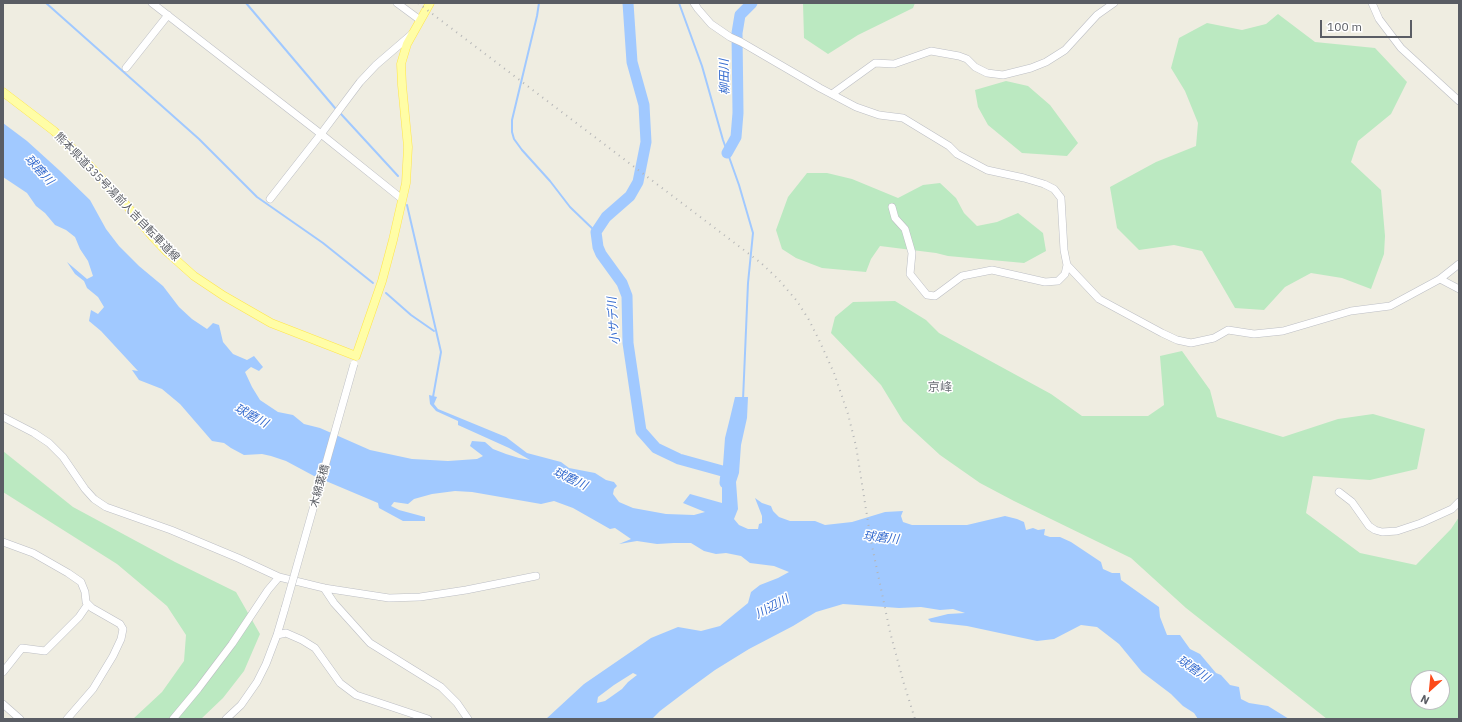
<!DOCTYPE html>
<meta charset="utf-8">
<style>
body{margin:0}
#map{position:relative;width:1462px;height:722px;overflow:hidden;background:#efede1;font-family:"IBM Plex Sans",sans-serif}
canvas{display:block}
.frame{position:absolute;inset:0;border:4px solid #5a5d64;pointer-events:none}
.north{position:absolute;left:1410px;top:670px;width:40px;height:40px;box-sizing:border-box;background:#fff;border:1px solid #bdbec1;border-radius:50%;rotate:207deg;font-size:11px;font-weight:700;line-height:16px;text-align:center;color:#5a5d64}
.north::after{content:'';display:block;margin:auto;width:14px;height:18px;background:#fc4a1a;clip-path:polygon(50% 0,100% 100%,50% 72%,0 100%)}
.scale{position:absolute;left:1320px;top:20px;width:92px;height:18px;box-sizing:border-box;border:2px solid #5a5d64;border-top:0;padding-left:5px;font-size:12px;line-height:14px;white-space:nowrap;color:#5a5d64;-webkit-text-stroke:3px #fff;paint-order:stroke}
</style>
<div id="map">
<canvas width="1462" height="722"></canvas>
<div class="frame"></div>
<div class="north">N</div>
<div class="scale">100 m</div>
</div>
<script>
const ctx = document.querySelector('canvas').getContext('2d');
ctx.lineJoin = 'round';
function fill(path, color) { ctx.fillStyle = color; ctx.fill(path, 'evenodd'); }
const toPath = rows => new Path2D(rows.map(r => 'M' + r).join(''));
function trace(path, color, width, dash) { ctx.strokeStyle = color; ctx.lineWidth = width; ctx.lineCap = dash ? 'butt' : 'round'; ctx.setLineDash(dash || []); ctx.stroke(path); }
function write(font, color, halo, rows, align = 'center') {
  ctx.font = font + ' "IBM Plex Sans","Noto Sans JP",sans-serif'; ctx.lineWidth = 3; ctx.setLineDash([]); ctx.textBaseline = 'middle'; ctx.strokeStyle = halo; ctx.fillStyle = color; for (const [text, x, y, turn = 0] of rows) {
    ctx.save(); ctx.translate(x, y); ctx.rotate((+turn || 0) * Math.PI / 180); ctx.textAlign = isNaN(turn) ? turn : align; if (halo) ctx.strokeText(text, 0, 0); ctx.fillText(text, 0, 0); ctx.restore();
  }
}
fill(toPath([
 [803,3,915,3,913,8,858,35,828,54,804,38],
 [1278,14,1315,42,1375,48,1407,82,1391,114,1358,141,1351,162,1381,190,1385,236,1384,254,1371,289,1342,278,1311,273,1285,287,1264,310,1235,308,1202,251,1174,245,1139,250,1117,228,1110,187,1156,162,1196,146,1198,123,1185,91,1171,68,1179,38,1207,23,1242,30,1266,24],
 [1006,81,1028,86,1050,105,1078,143,1067,156,1022,153,988,125,978,107,975,90],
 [807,173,827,173,852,179,898,198,923,185,940,183,956,198,964,213,977,226,997,222,1018,213,1043,233,1046,251,1024,263,948,256,936,253,880,246,871,259,866,272,822,268,796,258,782,249,776,230,788,197],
 [895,301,926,320,939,333,1051,394,1082,416,1148,416,1164,405,1160,356,1182,351,1210,390,1217,417,1283,437,1338,419,1373,414,1425,429,1417,469,1370,480,1313,476,1306,513,1360,553,1416,565,1451,529,1459,517,1459,719,1327,719,1186,608,1131,558,1014,501,980,483,940,455,903,421,881,385,831,333,835,317,853,302],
 [1418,678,1442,678,1442,702,1418,702],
 [3,451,73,507,175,562,236,592,260,634,244,671,223,698,201,719,133,719,162,692,184,661,186,635,167,606,117,564,3,492]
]), '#bbe9c1');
fill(toPath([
 [3,123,27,141,59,170,90,200,106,229,119,246,139,266,163,286,179,307,192,319,207,329,213,323,219,325,223,342,233,354,247,360,254,356,263,367,259,371,251,367,245,372,252,387,260,400,278,412,293,415,304,424,320,428,370,450,412,459,448,461,477,459,483,456,470,446,472,441,485,442,493,449,506,454,519,458,530,460,509,448,458,425,458,421,436,411,430,404,429,395,437,397,434,404,438,409,506,437,527,453,561,462,569,468,595,473,606,480,614,482,617,486,614,489,613,494,619,502,633,508,666,514,694,515,705,512,683,503,690,494,722,503,722,479,725,438,730,418,735,397,748,397,747,418,741,445,739,473,736,482,738,509,734,519,739,525,748,529,758,529,759,524,762,523,762,516,755,498,762,503,771,506,773,511,779,517,790,521,815,521,825,525,852,522,885,512,903,511,901,516,903,522,912,525,967,525,1005,516,1017,519,1024,522,1026,530,1033,528,1038,530,1045,529,1044,535,1050,537,1060,537,1071,542,1101,562,1103,569,1112,573,1120,573,1121,580,1159,607,1160,617,1167,635,1180,635,1190,649,1200,654,1216,673,1221,675,1230,685,1239,687,1241,699,1249,703,1268,706,1289,719,1198,719,1194,713,1183,706,1171,694,1142,672,1119,644,1097,627,1081,625,1054,639,1037,641,967,626,931,622,928,619,948,614,965,613,953,609,940,610,921,607,899,608,843,604,816,612,793,626,749,649,715,670,689,689,660,711,652,719,546,719,584,684,651,638,678,627,701,631,720,626,748,603,751,592,760,585,778,578,789,572,774,566,750,563,741,556,726,553,716,554,704,551,691,543,674,543,657,544,637,541,619,544,631,539,615,528,610,529,573,508,554,501,541,504,472,492,455,491,432,494,414,499,408,504,394,502,391,506,399,510,425,517,425,521,403,521,379,508,378,503,314,476,286,461,271,456,262,454,244,455,231,448,224,443,212,441,180,404,162,389,139,380,132,370,138,371,101,331,89,321,91,310,98,314,104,307,98,297,87,288,84,281,75,274,67,262,87,279,93,276,88,261,80,249,75,237,66,230,55,225,45,213,36,206,27,193,3,177],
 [633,673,637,675,628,682,622,689,605,701,597,703,598,697,614,685]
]), '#a1c9ff');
trace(toPath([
 [46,3,199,139,257,197,323,243,373,283],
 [246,3,335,108],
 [539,3,537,16,512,120,512,132,514,139,522,150,550,181,570,207,596,232],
 [679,3,702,66,723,140,739,185,753,233,748,283,743,400],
 [341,114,398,176],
 [407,205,441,352,433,397],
 [386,293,411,315,434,331]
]), '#a1c9ff', 2);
trace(toPath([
 [628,3,632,62,644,105,646,142,638,182,630,196,606,217,596,232,598,247,601,254,622,283,627,296,628,343,641,431,656,448,679,459,726,472,725,483],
 [727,153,736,137,738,113,737,33,740,15,752,3]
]), '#a1c9ff', 11);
const minor = toPath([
 [152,3,321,134,402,199],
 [397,3,420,20],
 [694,3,698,9,711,24,730,37,741,42,820,88,856,107,879,115,903,118,949,146,957,154,987,170,1024,178,1044,184,1054,189,1061,198,1064,250,1067,265,1099,299,1162,333,1177,340,1191,343,1214,338,1228,330,1254,334,1283,331,1351,311,1390,306,1440,279,1459,264],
 [1372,3,1379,19,1401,48,1459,101],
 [126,68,168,15],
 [832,94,875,63,894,64,931,51,959,56,967,59,975,67,987,73,1003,75,1031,68,1046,62,1065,50,1097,15,1114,3],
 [270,199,321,134,360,82,376,65,412,34],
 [892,207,895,218,905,229,912,253,910,274,927,295,935,296,962,276,992,270,1045,282,1058,281,1065,274,1067,265],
 [1440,279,1459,289],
 [3,417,34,433,49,443,63,457,85,489,94,499,106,507,171,530,238,558,279,577,324,588,389,598,420,597,466,590,536,576],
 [1339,492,1352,502,1369,526,1375,530,1382,532,1397,531,1421,523,1452,509,1459,502],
 [3,542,33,553,68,573,81,582,85,592,86,602,92,608,120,624,123,629,121,639,113,656,93,689,67,719],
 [324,588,334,603,370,643,441,687,457,703,468,719],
 [277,635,286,633,302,640,315,648,340,683,356,695,428,719],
 [3,672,22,648,45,651,79,617,88,604],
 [3,704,20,719],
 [173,719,198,689,232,644,268,590,279,577],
 [226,719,241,705,257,682,266,664,277,635,285,608]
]);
const major = toPath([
 [3,92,54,131,87,163,127,206,151,235,166,251,194,276,224,296,271,323,356,356,382,281,393,240,406,183,408,147,402,85,401,64,407,44,430,3]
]);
trace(minor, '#bcbec4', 8);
trace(major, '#ffe54a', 9);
trace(minor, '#fff', 7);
trace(major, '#fffda6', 8);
trace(toPath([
 [418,3,761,263,778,279,797,301,809,320,819,340,834,373,848,414,856,446,871,541,890,632,904,684,915,719]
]), '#b5b6b7', 2, [1, 5]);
const minorBridge = toPath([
 [285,608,354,364]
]);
trace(minorBridge, '#bcbec4', 8, []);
trace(minorBridge, '#fff', 7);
write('11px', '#5a5d64', '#fff', [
 ["熊本県道335号湯前人吉自転車道線",117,197,46],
 ["木綿葉橋",320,486,-74]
]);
write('italic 12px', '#366ccf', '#fff', [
 ["柳田川",725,77,-91],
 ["球磨川",39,170,47],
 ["小サデ川",614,321,-94],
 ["球磨川",251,416,28],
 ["球磨川",570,479,25],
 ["球磨川",881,538,6],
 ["川辺川",772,607,-28],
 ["球磨川",1193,669,34]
]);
write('12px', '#6b6f76', '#fff', [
 ["京峰",940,388]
]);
</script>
